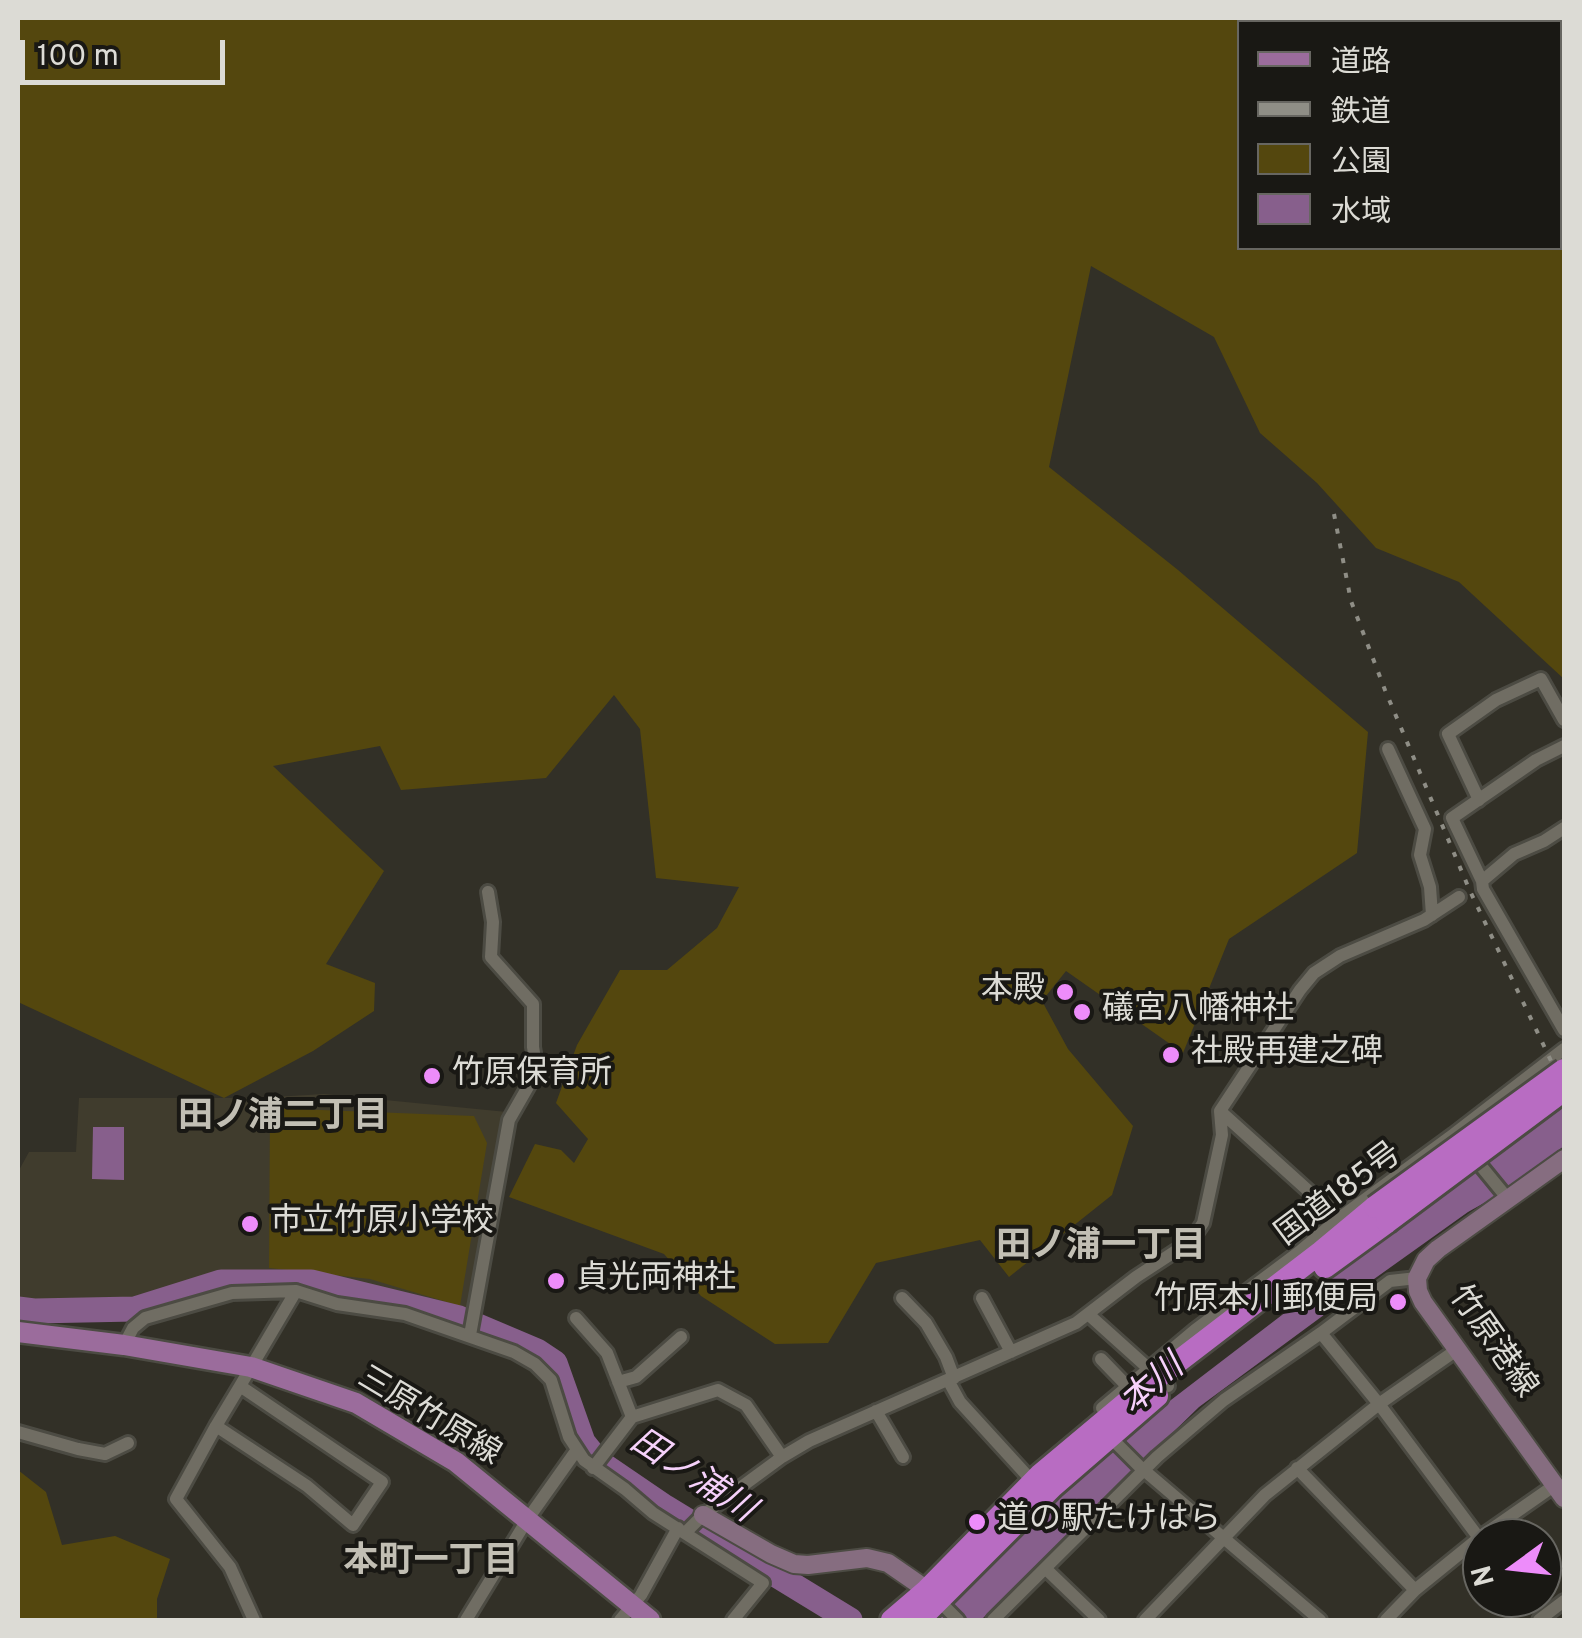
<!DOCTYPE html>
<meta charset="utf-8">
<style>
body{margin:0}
#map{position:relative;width:1582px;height:1638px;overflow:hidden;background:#323027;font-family:Overpass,"Noto Sans JP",sans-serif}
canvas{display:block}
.frame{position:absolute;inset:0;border:20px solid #dcdbd5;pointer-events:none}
.legend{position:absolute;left:1237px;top:20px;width:325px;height:230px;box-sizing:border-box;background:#191814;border:2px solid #676661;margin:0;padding:12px 18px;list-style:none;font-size:30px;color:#dcdbd5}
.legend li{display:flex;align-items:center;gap:20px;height:50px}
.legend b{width:50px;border:2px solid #676661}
.north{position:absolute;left:1462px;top:1518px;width:100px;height:100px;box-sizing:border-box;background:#191814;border:2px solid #676661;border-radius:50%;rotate:255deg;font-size:28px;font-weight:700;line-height:40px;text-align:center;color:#dcdbd5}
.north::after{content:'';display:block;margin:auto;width:35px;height:45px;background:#ed8cfa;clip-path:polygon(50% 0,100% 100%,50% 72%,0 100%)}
.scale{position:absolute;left:20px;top:40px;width:205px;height:45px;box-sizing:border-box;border:5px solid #dcdbd5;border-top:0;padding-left:12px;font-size:30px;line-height:35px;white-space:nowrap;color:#dcdbd5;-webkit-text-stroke:8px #191814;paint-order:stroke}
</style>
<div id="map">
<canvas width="1582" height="1638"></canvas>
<div class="frame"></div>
<ul class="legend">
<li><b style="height:12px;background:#9b6c9c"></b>道路</li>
<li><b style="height:12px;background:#8f8e86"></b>鉄道</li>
<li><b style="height:28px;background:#54470e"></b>公園</li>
<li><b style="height:28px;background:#875f8c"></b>水域</li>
</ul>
<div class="north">N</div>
<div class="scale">100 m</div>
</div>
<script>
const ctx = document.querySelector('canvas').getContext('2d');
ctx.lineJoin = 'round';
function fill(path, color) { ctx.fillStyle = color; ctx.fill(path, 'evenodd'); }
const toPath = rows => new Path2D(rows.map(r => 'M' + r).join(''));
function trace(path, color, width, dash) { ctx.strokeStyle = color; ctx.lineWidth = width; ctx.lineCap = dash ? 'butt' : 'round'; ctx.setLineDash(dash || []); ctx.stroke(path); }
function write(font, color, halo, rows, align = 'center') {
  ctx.font = font + ' Overpass,"Noto Sans JP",sans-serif'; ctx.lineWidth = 8; ctx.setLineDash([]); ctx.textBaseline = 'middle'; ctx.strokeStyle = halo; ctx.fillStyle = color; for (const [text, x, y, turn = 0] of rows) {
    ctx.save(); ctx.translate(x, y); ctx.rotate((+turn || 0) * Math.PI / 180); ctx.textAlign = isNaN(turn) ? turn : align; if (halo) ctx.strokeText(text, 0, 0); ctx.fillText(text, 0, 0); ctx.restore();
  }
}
fill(toPath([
 [324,1094,507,1112,498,1140,466,1316,360,1285,293,1275,216,1279,123,1304,37,1308,18,1305,18,1172,29,1152,76,1152,79,1098,256,1098]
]), '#403c2d');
fill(toPath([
 [18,18,1564,18,1564,679,1459,582,1376,548,1317,483,1260,433,1214,337,1091,266,1049,467,1178,570,1368,732,1357,853,1229,939,1183,1053,1066,971,1042,1001,1068,1049,1133,1126,1112,1195,1009,1277,980,1240,876,1263,828,1343,775,1344,701,1296,664,1254,509,1197,535,1144,561,1150,574,1163,588,1139,556,1103,577,1045,620,970,667,970,717,928,739,887,656,878,640,729,614,695,546,778,401,790,380,746,273,766,384,871,326,964,375,983,374,1011,313,1051,224,1098,18,1002],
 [1240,22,1560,22,1560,248,1240,248],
 [270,1108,474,1116,487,1143,460,1306,370,1279,269,1268],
 [18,1470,46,1492,62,1545,115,1536,170,1559,157,1599,157,1620,18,1620]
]), '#54470e');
fill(toPath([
 [1564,1058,1564,1146,1502,1193,1468,1212,1332,1309,1199,1407,981,1620,932,1620,1016,1535,1167,1403,1393,1230,1554,1066],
 [93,1127,124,1127,124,1180,92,1179]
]), '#875f8c');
trace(toPath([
 [18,1309,34,1311,135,1309,221,1282,311,1282,459,1318,537,1351,555,1363,583,1442,599,1462,665,1507,850,1620]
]), '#875f8c', 25);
const street = toPath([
 [1388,749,1425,829,1420,855,1430,887,1432,915],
 [1479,800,1448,734,1496,700,1541,679,1564,720],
 [1564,828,1544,841,1514,854,1482,881,1483,889,1564,1030],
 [1482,881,1452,818,1536,760,1564,746],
 [1220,1111,1344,1223],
 [1459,1140,1454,1134,1564,1049],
 [1472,1155,1508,1199],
 [902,1298,926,1323,946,1357,954,1378],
 [982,1298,1011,1352],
 [1088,1314,1168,1386],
 [576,1318,607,1353,632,1417,593,1468],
 [1321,1333,1379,1404,1479,1538],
 [470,1335,509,1120,537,1071,533,1047,533,1004,491,957,493,922,488,892],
 [124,1345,133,1328,145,1318,232,1293,296,1291,337,1304,405,1314,514,1352,535,1364,551,1380,569,1437,584,1460,625,1489,653,1513,763,1583,733,1620],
 [1101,1359,1127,1386],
 [948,1380,960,1402,1033,1482],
 [618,1382,636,1377,681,1337],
 [1102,1408,1195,1330,1299,1252,1338,1219,1454,1134],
 [876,1411,903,1457],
 [632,1417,718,1390,746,1405,782,1457],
 [216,1426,240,1386],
 [18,1432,78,1449,105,1454,128,1443],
 [1107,1434,1139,1466,1320,1620],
 [1297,1468,1415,1590],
 [685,1533,703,1515,782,1457,809,1441,1076,1323,1136,1277,1191,1241,1203,1223,1222,1135,1220,1111,1300,990,1314,973,1340,956,1424,920,1459,897],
 [1046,1569,1099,1620],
 [936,1598,958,1620],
 [254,1620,230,1567,176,1499,216,1426,307,1486,353,1525,382,1482,240,1386,296,1291],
 [466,1620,527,1520,576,1451],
 [620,1620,641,1595,678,1528],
 [993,1620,1157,1457,1224,1400,1321,1333,1390,1281,1417,1278],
 [1145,1620,1265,1495,1379,1404,1458,1349],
 [1386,1620,1415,1590,1479,1538,1555,1485],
 [1539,1620,1564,1601]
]);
const secondary = toPath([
 [1564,1159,1438,1249,1426,1260,1417,1278,1418,1291,1423,1302,1564,1498],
 [703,1515,771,1554,794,1564,808,1565,867,1558,888,1563,927,1590]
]);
const primary = toPath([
 [18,1332,124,1345,251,1367,356,1403,456,1462,650,1620]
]);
const highway = toPath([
 [1325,1267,1387,1222],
 [892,1620,927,1590,1040,1475,1145,1387,1321,1252,1375,1207],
 [919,1620,1052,1487,1157,1396]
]);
trace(street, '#4c4b43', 18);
trace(secondary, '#4c4b43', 22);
trace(primary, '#4c4b43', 25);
trace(highway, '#4c4b43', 28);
trace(street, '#706d63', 12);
trace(secondary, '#866d80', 18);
trace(primary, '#9b6c9c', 20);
trace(highway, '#b86cc2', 22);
trace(toPath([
 [1334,514,1351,601,1385,690,1470,891,1564,1088]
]), '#8f8e86', 4, [5, 10]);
const highwayBridge = toPath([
 [1375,1207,1564,1070],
 [1387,1222,1564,1090]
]);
trace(highwayBridge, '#4c4b43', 28, []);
trace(highwayBridge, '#b86cc2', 22);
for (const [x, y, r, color] of [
 [1065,992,10,"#ed8cfa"],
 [1082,1012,10,"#ed8cfa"],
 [1171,1055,10,"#ed8cfa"],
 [432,1076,10,"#ed8cfa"],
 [250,1224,10,"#ed8cfa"],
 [556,1281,10,"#ed8cfa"],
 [1398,1302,10,"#ed8cfa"],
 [977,1522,10,"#ed8cfa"]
]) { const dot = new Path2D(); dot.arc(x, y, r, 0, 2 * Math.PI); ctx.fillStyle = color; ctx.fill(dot); trace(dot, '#191814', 4); }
write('32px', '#dcdbd5', '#191814', [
 ["本殿",1045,992,"right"],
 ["礒宮八幡神社",1102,1012],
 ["社殿再建之碑",1191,1055],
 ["竹原保育所",452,1076],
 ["市立竹原小学校",270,1224],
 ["貞光両神社",576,1281],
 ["竹原本川郵便局",1378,1302,"right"],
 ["道の駅たけはら",997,1522]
], 'left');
write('32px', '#dcdbd5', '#191814', [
 ["国道185号",1340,1196,-37],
 ["竹原港線",1491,1343,55],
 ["三原竹原線",428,1418,31]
]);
write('bold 35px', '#c2bfb4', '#191814', [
 ["田ノ浦二丁目",283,1119],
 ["田ノ浦一丁目",1101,1249],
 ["本町一丁目",431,1564]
]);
write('italic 35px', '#f6d1fb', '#191814', [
 ["本川",1154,1387,-41],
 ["田ノ浦川",691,1478,33]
]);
</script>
